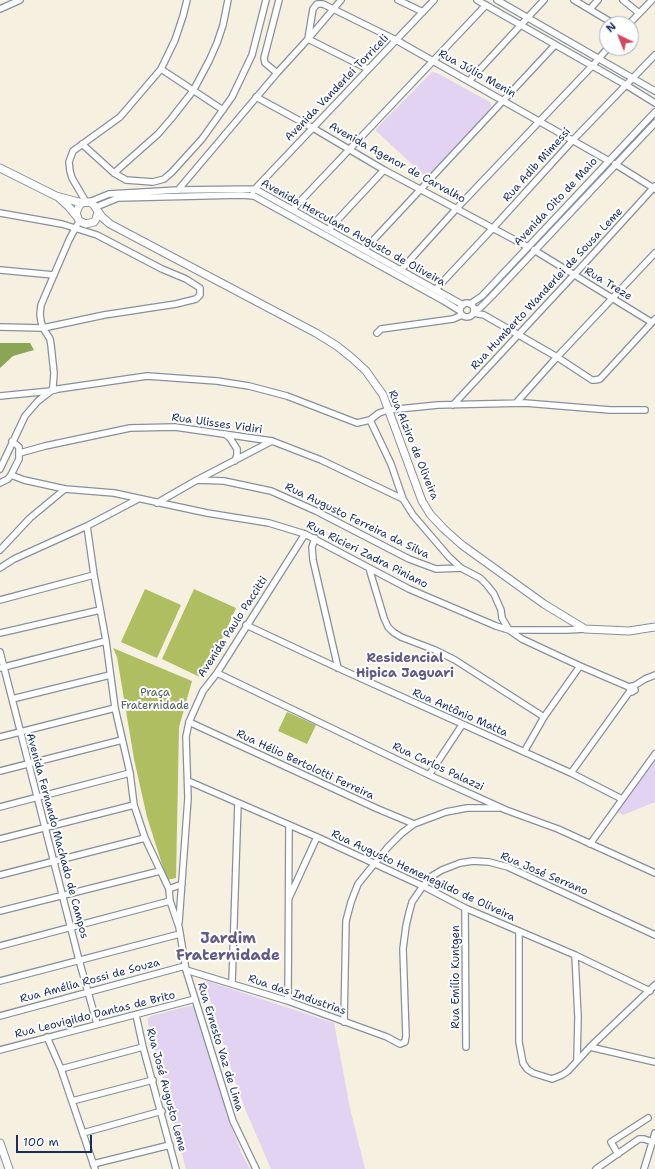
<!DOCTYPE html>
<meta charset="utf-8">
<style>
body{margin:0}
#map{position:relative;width:655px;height:1169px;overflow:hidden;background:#f5f0df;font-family:"Shantell Sans",sans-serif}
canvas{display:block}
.north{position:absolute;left:599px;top:16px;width:40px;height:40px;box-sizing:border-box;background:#fff;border:1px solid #a4acbf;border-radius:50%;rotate:317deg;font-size:11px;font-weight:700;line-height:16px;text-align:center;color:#1b2f5e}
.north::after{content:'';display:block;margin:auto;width:14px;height:18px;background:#d1495b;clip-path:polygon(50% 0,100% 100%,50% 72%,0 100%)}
.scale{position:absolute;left:16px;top:1135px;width:76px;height:18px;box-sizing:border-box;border:2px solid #1b2f5e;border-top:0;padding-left:5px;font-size:12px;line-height:14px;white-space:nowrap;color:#1b2f5e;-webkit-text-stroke:3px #fff;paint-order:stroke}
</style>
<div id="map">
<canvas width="655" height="1169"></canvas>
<div class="north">N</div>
<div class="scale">100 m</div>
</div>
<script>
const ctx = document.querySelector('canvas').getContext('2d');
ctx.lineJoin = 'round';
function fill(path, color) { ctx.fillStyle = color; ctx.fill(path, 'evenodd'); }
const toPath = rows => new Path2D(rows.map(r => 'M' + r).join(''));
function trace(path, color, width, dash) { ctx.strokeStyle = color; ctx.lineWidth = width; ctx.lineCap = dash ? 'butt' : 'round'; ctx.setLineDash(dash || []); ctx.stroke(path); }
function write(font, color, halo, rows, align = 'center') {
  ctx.font = font + ' "Shantell Sans",sans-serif'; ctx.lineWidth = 4; ctx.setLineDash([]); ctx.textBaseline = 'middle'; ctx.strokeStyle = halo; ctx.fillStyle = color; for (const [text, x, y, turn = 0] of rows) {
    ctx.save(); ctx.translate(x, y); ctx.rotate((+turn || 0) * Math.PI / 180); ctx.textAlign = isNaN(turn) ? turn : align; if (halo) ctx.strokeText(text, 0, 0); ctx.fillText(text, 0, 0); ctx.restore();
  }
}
fill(toPath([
 [432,72,437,73,490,102,491,105,489,111,427,178,375,130],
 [655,757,655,802,623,815,617,812],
 [204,980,334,1023,350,1108,365,1169,271,1169,246,1111,233,1075],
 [189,1006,193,1006,196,1012,222,1093,226,1113,241,1152,250,1169,186,1169,148,1024,148,1019,151,1016]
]), '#e3d3f2');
fill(toPath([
 [145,589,181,605,157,658,121,642],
 [194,589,236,608,204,679,162,659],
 [113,648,192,681,179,727,176,878,167,880,147,817,134,759,117,657],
 [287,712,316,725,307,744,278,731]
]), '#afbe60');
fill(toPath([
 [0,343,30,343,34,350,13,356,0,368]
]), '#8ba556');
const minor = toPath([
 [398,0,423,12],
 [477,0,626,85,655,103],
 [497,0,655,91],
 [574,0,614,24],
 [623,0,639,13],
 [0,9,20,0],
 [590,9,598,0],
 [629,24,652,0],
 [161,69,223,110],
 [368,69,308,39,313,9,317,4,323,4,396,40,609,161],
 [277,73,265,63,264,58,279,0],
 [469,81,544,0],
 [256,97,313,128,384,170,528,247],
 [82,144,114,173,126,180,153,182,164,179,172,172,202,139,232,97,252,55,266,0],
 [615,164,655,189],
 [114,173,158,134,171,119,193,91,209,61,217,43,223,25,228,0],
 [178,190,277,73,308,39,341,0],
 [253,191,434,0],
 [86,202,72,178,70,171,69,162,73,151,120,117,161,69,175,40,183,16,187,0],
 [89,202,109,194,178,190,255,189,463,305],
 [96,207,118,198,241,195,254,196,444,301,460,311],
 [293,209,486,5],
 [0,213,62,224,97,235,162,269,186,279,200,288,200,295,196,299,176,304,104,315,43,328,0,327],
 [329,229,384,170],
 [365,249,555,45],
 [534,250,651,322],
 [0,270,54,275],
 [401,270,457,208,593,65,608,48],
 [436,289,493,228,573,140,655,55],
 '460 310a7 7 0 1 1 14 0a7 7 0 1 1-14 0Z',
 [470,304,482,296,655,112],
 [474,310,480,308,492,296,655,123],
 [474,313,484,315,557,357,592,380,595,380,600,379,655,319],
 [377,333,381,329,453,319,462,315],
 [0,396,51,391,58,389,147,376,217,381,249,386,287,396,357,423,370,420,379,413,388,410,438,405,525,403,610,410,645,410],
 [516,403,557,357,655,253],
 [453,405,585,263,655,186],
 [370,420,391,464,403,499,413,515,449,557,461,568,480,578,487,585,494,594,501,610,502,618,509,630,522,639,580,666,629,687,633,686,635,690,632,692,630,691,629,687],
 [225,434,230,438,237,449,237,455,235,461],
 [20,453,45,446,130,428,175,427,272,441,321,460,403,499],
 [0,469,25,416,38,401,51,391,53,387,54,373,51,345,50,339,43,328,41,321,40,314,41,305,69,240,77,225],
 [11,475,24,480,65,489,114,493,207,513,269,523,305,534,409,589,496,626,509,630,567,630,585,629],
 [197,480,224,481,271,491,316,511,409,559,436,569,461,568],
 [0,483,8,479,11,475,19,459,19,447,12,441],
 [157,503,197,480,272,441],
 [87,526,94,575,106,641,115,708,130,773,134,805,145,838,169,889,170,901,179,927,186,970,233,1121,256,1169],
 [315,538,312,547,313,560,338,668],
 [0,550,30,518,65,489],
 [0,568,14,559,87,526,138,499],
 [369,568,384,618,388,627,393,632,401,637,435,650,455,660,544,717],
 [0,600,94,575],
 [246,625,338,668,571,773,622,799],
 [0,633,100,610],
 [0,652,79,960,97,1024],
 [0,668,106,641],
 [217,673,429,775,506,810,558,829,655,873],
 [634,686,645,679,655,675],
 [12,699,110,675],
 [189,722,378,809,414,824],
 [0,737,115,708],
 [524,752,544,717,580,666],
 [0,771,122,740],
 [571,773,630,691],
 [429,775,462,725],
 [188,781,317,837,423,886,465,908,575,955,650,991],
 [0,807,130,773],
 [0,839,134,805],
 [590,844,655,754],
 [0,875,145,838],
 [169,889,182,884],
 [289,898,317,837],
 [465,908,466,1047],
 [0,911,160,871],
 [179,922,188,798,186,737,189,722,203,691,217,673,305,534],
 [519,931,519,1042,523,1063,527,1069,533,1073,552,1079,562,1075,568,1071,590,1047,655,985],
 [0,946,170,901],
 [575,955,578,1017,577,1061],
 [186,970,288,1001,387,1037,400,1044,405,1042,406,1036,403,949,406,926,409,913,412,902,423,886,432,876,442,870,460,863,473,861,489,862,508,867,655,935],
 [0,981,180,934],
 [232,983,238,803],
 [288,1001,289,825],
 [136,1015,143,1047,176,1169],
 [0,1016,185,966],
 [344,1022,346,921,351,902,358,884,388,847,402,833,414,824,446,812,467,808,499,808],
 [47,1037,61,1069,95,1169],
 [590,1047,655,1062],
 [0,1050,195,999],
 [61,1069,143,1047],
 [72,1101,153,1080],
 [83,1133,162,1111],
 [618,1154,611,1142,648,1118],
 [93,1164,170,1145],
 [596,1169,639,1139,644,1139,653,1142],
 [644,1169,655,1133]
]);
const major = toPath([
 [0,168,56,196,82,203],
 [58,197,69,207,77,217],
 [98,212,96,219,94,222,86,224,79,221,76,213,79,206,82,203,89,202,93,204,102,217,110,224,316,333,337,346,352,358,366,371,383,395,422,501,430,514,444,529,462,545,544,604,585,629,629,631,655,627],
 [0,1143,9,1169]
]);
trace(minor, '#88909e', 8);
trace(major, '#88909e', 9);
trace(minor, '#fff', 5.5);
trace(major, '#fff', 7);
write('11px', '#1b2f5e', '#fff', [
 ["Rua Júlio Menin",477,74,29],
 ["Avenida Vanderlei Torriceli",337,88,-46],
 ["Avenida Agenor de Carvalho",397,163,29],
 ["Rua Adib Mimessi",537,165,-48],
 ["Avenida Oito de Maio",556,202,-47],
 ["Avenida Herculano Augusto de Oliveira",353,233,29],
 ["Rua Treze",608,284,31],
 ["Rua Humberto Wanderlei de Sousa Leme",547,289,-47],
 ["Rua Ulisses Vidiri",217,424,8],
 ["Rua Alziro de Oliveira",413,445,68],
 ["Rua Augusto Ferreira da Silva",357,521,26],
 ["Rua Ricieri Zadra Piniano",367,555,27],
 ["Avenida Paulo Paccitti",233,627,-57],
 ["Rua Antônio Matta",460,713,24],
 ["Rua Hélio Bertolotti Ferreira",305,765,25],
 ["Rua Carlos Palazzi",438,767,25],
 ["Avenida Fernando Machado de Campos",57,836,75],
 ["Rua José Serrano",544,874,23],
 ["Rua Augusto Hemenegildo de Oliveira",423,876,25],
 ["Rua Emílio Kuntgen",456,977,-90],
 ["Rua Amélia Rossi de Souza",90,981,-15],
 ["Rua das Industrias",297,995,19],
 ["Rua Leovigildo Dantas de Brito",95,1015,-14],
 ["Rua Ernesto Vaz de Lima",220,1047,73],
 ["Rua José Augusto Leme",166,1090,75]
]);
write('11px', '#4f615f', '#fff', [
 ["Praça",155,693],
 ["Fraternidade",155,706]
]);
write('bold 13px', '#625a86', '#fff', [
 ["Residencial",405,659],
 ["Hipica Jaguari",405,674]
]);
write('bold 15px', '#625a86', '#fff', [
 ["Jardim",228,939],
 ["Fraternidade",228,956]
]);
</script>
